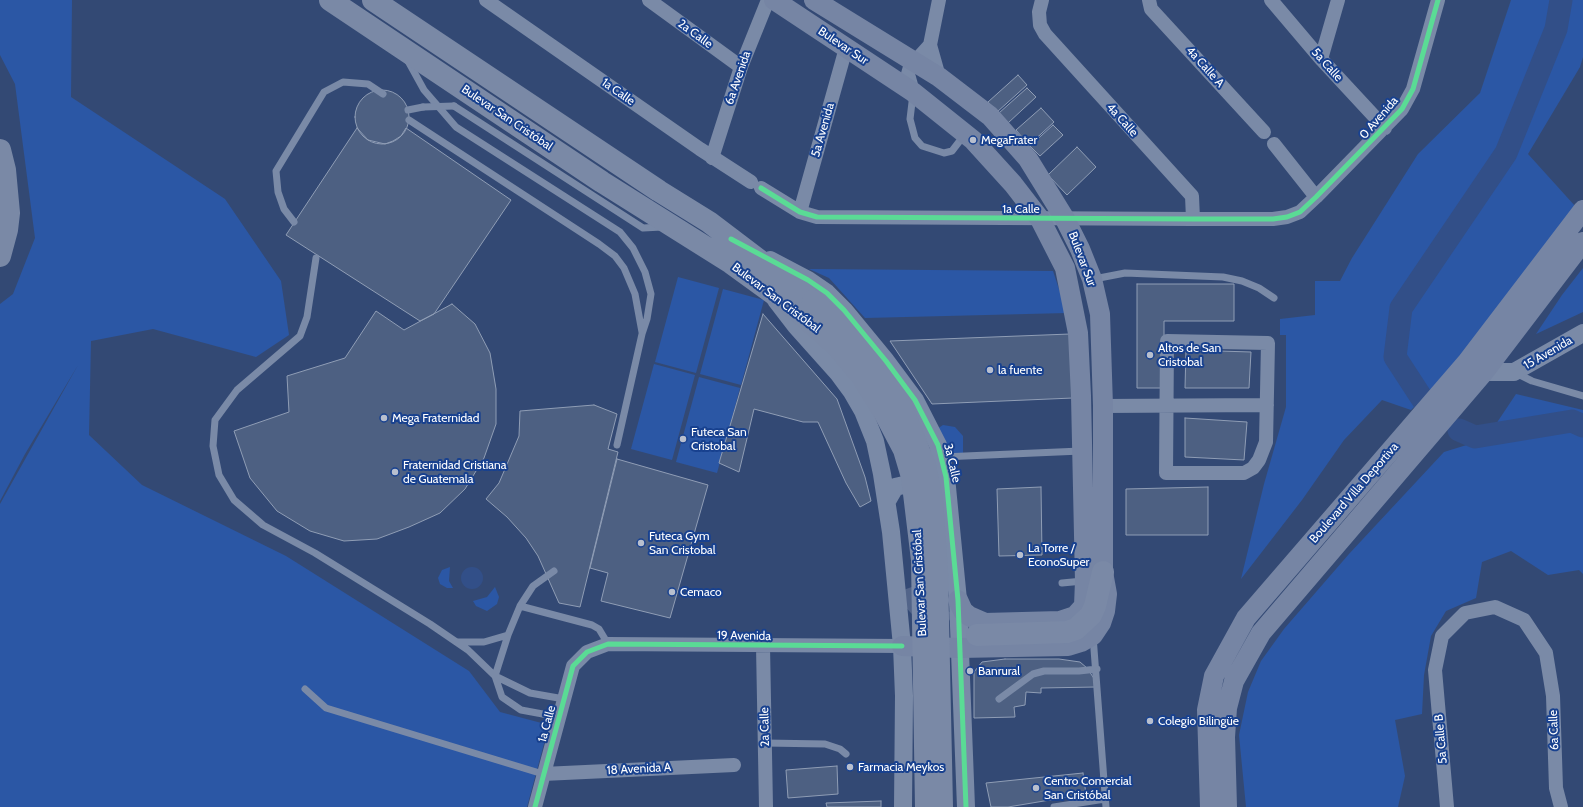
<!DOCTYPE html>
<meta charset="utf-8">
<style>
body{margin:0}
canvas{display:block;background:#334974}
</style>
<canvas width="1583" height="807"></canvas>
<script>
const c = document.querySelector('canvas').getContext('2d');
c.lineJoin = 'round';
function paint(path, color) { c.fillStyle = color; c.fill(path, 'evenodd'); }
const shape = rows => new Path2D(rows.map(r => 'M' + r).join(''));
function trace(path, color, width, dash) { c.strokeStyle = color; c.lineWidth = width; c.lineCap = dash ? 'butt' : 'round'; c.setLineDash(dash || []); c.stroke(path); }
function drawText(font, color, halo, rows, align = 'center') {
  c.font = font + ' Cabin,sans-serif'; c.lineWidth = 4; c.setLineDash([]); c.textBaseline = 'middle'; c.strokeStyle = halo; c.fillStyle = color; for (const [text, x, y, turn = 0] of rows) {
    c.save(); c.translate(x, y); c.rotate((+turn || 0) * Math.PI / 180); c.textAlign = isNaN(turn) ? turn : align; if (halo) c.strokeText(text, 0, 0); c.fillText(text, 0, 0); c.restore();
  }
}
paint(shape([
 [0,0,72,0,71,97,225,199,281,281,289,335,256,357,153,329,91,341,89,435,142,485,286,556,469,671,500,712,549,725,527,807,0,807,0,504,78,365,25,454,0,501,0,304,13,294,35,238,15,84,0,55],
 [1511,0,1583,0,1583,57,1580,67,1528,154,1575,206,1445,377,1411,410,1382,400,1344,440,1302,500,1241,579,1264,484,1286,407,1286,335,1280,335,1280,319,1315,315,1315,281,1340,281,1352,258,1418,154,1480,93],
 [1583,268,1583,312,1536,334,1562,295],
 [809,269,1053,271,1067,313,865,318,829,278],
 [678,277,719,288,696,373,655,362],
 [723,289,764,300,741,385,700,374],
 [654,364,695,375,672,460,631,449],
 [699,377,740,388,717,473,676,462],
 [1516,394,1583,410,1583,574,1579,570,1548,575,1511,551,1482,562,1476,598,1446,611,1431,636,1424,675,1422,714,1395,720,1405,776,1398,807,1246,807,1239,735,1248,692,1261,661,1284,629,1349,554,1444,452,1486,439],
 [943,425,955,427,963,436,963,455,945,455,937,429],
 [450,567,449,581,453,588,447,588,440,584,438,578,442,570],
 [495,587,499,597,497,604,487,611,476,606,473,601,487,597]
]), '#2b57a5');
paint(shape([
 '461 578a11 11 0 1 1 22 0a11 11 0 1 1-22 0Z'
]), '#324f88');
trace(shape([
 [1423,400,1395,357,1401,308,1506,153,1556,29,1561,0],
 [1459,430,1475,437,1572,421,1583,426]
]), '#324f88', 23);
const building = shape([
 [1018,75,1027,85,997,112,988,102,1018,75],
 [1027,88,1036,97,1008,123,999,113,1027,88],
 '355 117a27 27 0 1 1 54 0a27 27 0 1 1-54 0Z',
 [1041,108,1054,122,1029,145,1016,130,1041,108],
 [1053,125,1063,135,1040,156,1030,146,1053,125],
 [357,128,368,140,385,144,393,141,401,136,406,128,511,200,434,314,420,321,286,235,357,128],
 [1077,147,1096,167,1067,195,1048,175,1077,147],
 [1137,284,1234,284,1234,321,1164,321,1164,388,1137,388,1137,284],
 [452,304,475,324,490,353,496,389,496,424,484,458,465,489,440,513,409,527,377,539,344,541,310,531,277,511,250,478,234,431,289,412,287,376,345,358,376,311,404,330,452,304],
 [763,314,837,399,865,477,871,501,860,507,846,483,818,422,803,422,754,409,739,472,719,463,763,314],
 [1070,334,1073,398,932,404,890,341,1070,334],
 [1186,350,1251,352,1249,388,1185,388,1186,350],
 [594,405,617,414,608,449,618,452,580,607,559,603,538,556,526,538,507,517,486,499,499,483,519,436,520,411,594,405],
 [1185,418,1247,422,1244,460,1185,457,1185,418],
 [617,459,708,485,670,618,601,601,608,573,590,568,617,459],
 [1041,487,1042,555,999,556,997,489,1041,487],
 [1208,487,1208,535,1126,535,1126,489,1208,487],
 [1005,659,1059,659,1080,662,1087,668,1095,680,1096,687,1041,688,1041,693,1026,692,1025,705,1014,707,1015,717,974,718,974,672,982,662,1005,659],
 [837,766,838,794,788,798,786,770,837,766],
 [1083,773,1086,794,1008,807,991,807,986,783,1083,773],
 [881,801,881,807,827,807,826,803,881,801]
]);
paint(building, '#4d6082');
trace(building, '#8f9db5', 1);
trace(shape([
 [909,588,913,599,925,612,965,632,977,635]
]), '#526489', 22, [22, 11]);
trace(shape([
 [408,61,424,90,456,127,620,232,633,248,645,272,651,294,647,319,642,334,617,445],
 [913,94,910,119,915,138,922,146,944,153,952,151,965,134],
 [454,106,643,228,662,227],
 [408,110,423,107],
 [409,120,599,244,615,256,624,268,635,294,642,332],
 [294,222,284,209,278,192,276,171,324,92,343,82,368,84,383,94],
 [316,258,307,317,300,336,237,390,215,420,213,446,219,475,234,500,263,525,315,553,430,624,468,650,495,676,530,693,564,699],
 [1094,279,1125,273,1223,277,1242,281,1259,288,1274,298],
 [1516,373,1532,381,1583,396],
 [942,457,1081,451],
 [1062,583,1083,581],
 [520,606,592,625,599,629,608,644],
 [508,635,495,676,502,697,521,710,559,717],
 [1093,636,1106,807],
 [458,642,484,642,508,635,520,606,533,586,554,571],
 [305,689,326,708,543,774],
 [999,699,1033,674,1044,671,1079,671,1097,669],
 [765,743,825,744,840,749,846,754],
 [1054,807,1105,799]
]), '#7a8aa7', 7);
trace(shape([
 [486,0,700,149,751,182],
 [649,0,741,67],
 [939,0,930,45,939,77],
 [1042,0,1039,12,1040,25,1045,34,1192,196,1193,219],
 [1149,0,1151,9,1264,132],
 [1271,0,1321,59,1385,128],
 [1321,59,1338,0],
 [913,92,908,74,910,67,930,45],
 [1274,144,1316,197],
 [712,158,741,67,768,0],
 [761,188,800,212,817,217,1193,219,1273,219,1287,217,1300,212,1316,197,1402,109,1413,89,1438,0],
 [800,212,846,48],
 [1167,341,1268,343,1266,442,1259,460,1253,468,1244,473,1166,473,1167,341],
 [1103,406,1267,405],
 [763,646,766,807],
 [543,774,734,765],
 [535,807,573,666,587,652,608,644,902,646],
 [1447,807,1435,670,1442,636,1465,613,1495,607,1524,620,1546,653,1553,696,1556,788,1561,807]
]), '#7a8aa7', 14);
trace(shape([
 [770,260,808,280,827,293,844,310,886,361,915,400,938,445,946,477,958,600,966,807],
 [776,300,796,326,838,373,852,392,863,411,875,441,882,474,891,532,902,646,904,696,903,807],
 [1474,366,1484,372,1514,372,1583,333],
 [887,501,895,487,926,480]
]), '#7a8aa7', 18);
trace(shape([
 [774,0,913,92,973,140,1013,184,1040,219,1065,268,1078,333,1081,396,1085,581,1084,606,1075,616,1060,621,985,623,969,616,963,611,958,600],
 [814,0,939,77,990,116,1028,159,1065,219,1080,249,1092,279,1100,314,1103,406,1103,572,1107,594,1105,611,1101,623,1093,635,1081,642,1068,646,959,648,902,646],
 [1210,807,1207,710,1214,676,1246,618,1467,362,1583,210],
 [1227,807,1225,737,1227,708,1234,681,1261,633,1484,372,1583,242]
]), '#7685a4', 20);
trace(shape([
 [330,0,602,182,731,263,800,313],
 [373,0,659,191,709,222,813,301],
 [0,150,5,170,9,213,7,230,0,256],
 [977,635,1067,632,1076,629,1091,615,1095,606,1103,572]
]), '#7a89a6', 22);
trace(shape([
 [423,107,454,106]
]), '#7a8aa7', 7);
trace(shape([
 [813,301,850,336,875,366,900,403,925,466,932,500,937,572,942,807],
 [800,313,836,345,862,376,884,412,904,450,912,477,922,560,926,807]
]), '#7a89a6', 22);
trace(shape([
 [761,188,800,212,817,217,1193,219,1273,219,1287,217,1300,212,1316,197,1402,109,1413,89,1438,0],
 [731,239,808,280,827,293,844,310,886,361,915,400,938,445,946,477,958,600,966,807],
 [535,807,573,666,587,652,608,644,902,646]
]), '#5adb95', 5);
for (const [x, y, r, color] of [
 [973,140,4,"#b8bfce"],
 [1150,355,4,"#b8bfce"],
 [990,370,4,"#b8bfce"],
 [384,418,4,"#b8bfce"],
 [683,439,4,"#b8bfce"],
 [395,472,4,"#b8bfce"],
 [641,543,4,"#b8bfce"],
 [1020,555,4,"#b8bfce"],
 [672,592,4,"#b8bfce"],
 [970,671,4,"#b8bfce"],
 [1150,721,4,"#b8bfce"],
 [850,767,4,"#b8bfce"],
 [1036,788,4,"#b8bfce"]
]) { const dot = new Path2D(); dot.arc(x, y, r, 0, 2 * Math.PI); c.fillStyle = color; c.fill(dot); trace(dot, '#18418f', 1.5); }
drawText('12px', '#fff', '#18418f', [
 ["2a Calle",695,34,36],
 ["Bulevar Sur",843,46,34],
 ["5a Calle",1327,65,48],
 ["4a Calle A",1205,67,48],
 ["6a Avenida",738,78,-71],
 ["1a Calle",618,92,35],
 ["Bulevar San Cristóbal",507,118,34],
 ["0 Avenida",1379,118,-49],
 ["4a Calle",1122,120,48],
 ["5a Avenida",823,130,-74],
 ["1a Calle",1021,209],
 ["Bulevar Sur",1082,259,69],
 ["Bulevar San Cristóbal",776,298,37],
 ["15 Avenida",1548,353,-30],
 ["3a Calle",952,463,77],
 ["Boulevard Villa Deportiva",1354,493,-49],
 ["Bulevar San Cristóbal",920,583,-93],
 ["19 Avenida",744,636,1],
 ["1a Calle",547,724,-75],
 ["2a Calle",765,727,-91],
 ["6a Calle",1554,730,-92],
 ["5a Calle B",1441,739,-95],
 ["18 Avenida A",639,769,-3]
]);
drawText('12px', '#fff', '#18418f', [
 ["MegaFrater",981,140],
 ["Altos de San",1158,348],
 ["Cristobal",1158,362],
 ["la fuente",998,370],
 ["Mega Fraternidad",392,418],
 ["Futeca San",691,432],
 ["Cristobal",691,446],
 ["Fraternidad Cristiana",403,465],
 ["de Guatemala",403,479],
 ["Futeca Gym",649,536],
 ["San Cristobal",649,550],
 ["La Torre /",1028,548],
 ["EconoSuper",1028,562],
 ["Cemaco",680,592],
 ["Banrural",978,671],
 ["Colegio Bilingüe",1158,721],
 ["Farmacia Meykos",858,767],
 ["Centro Comercial",1044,781],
 ["San Cristóbal",1044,795]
], 'left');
</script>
